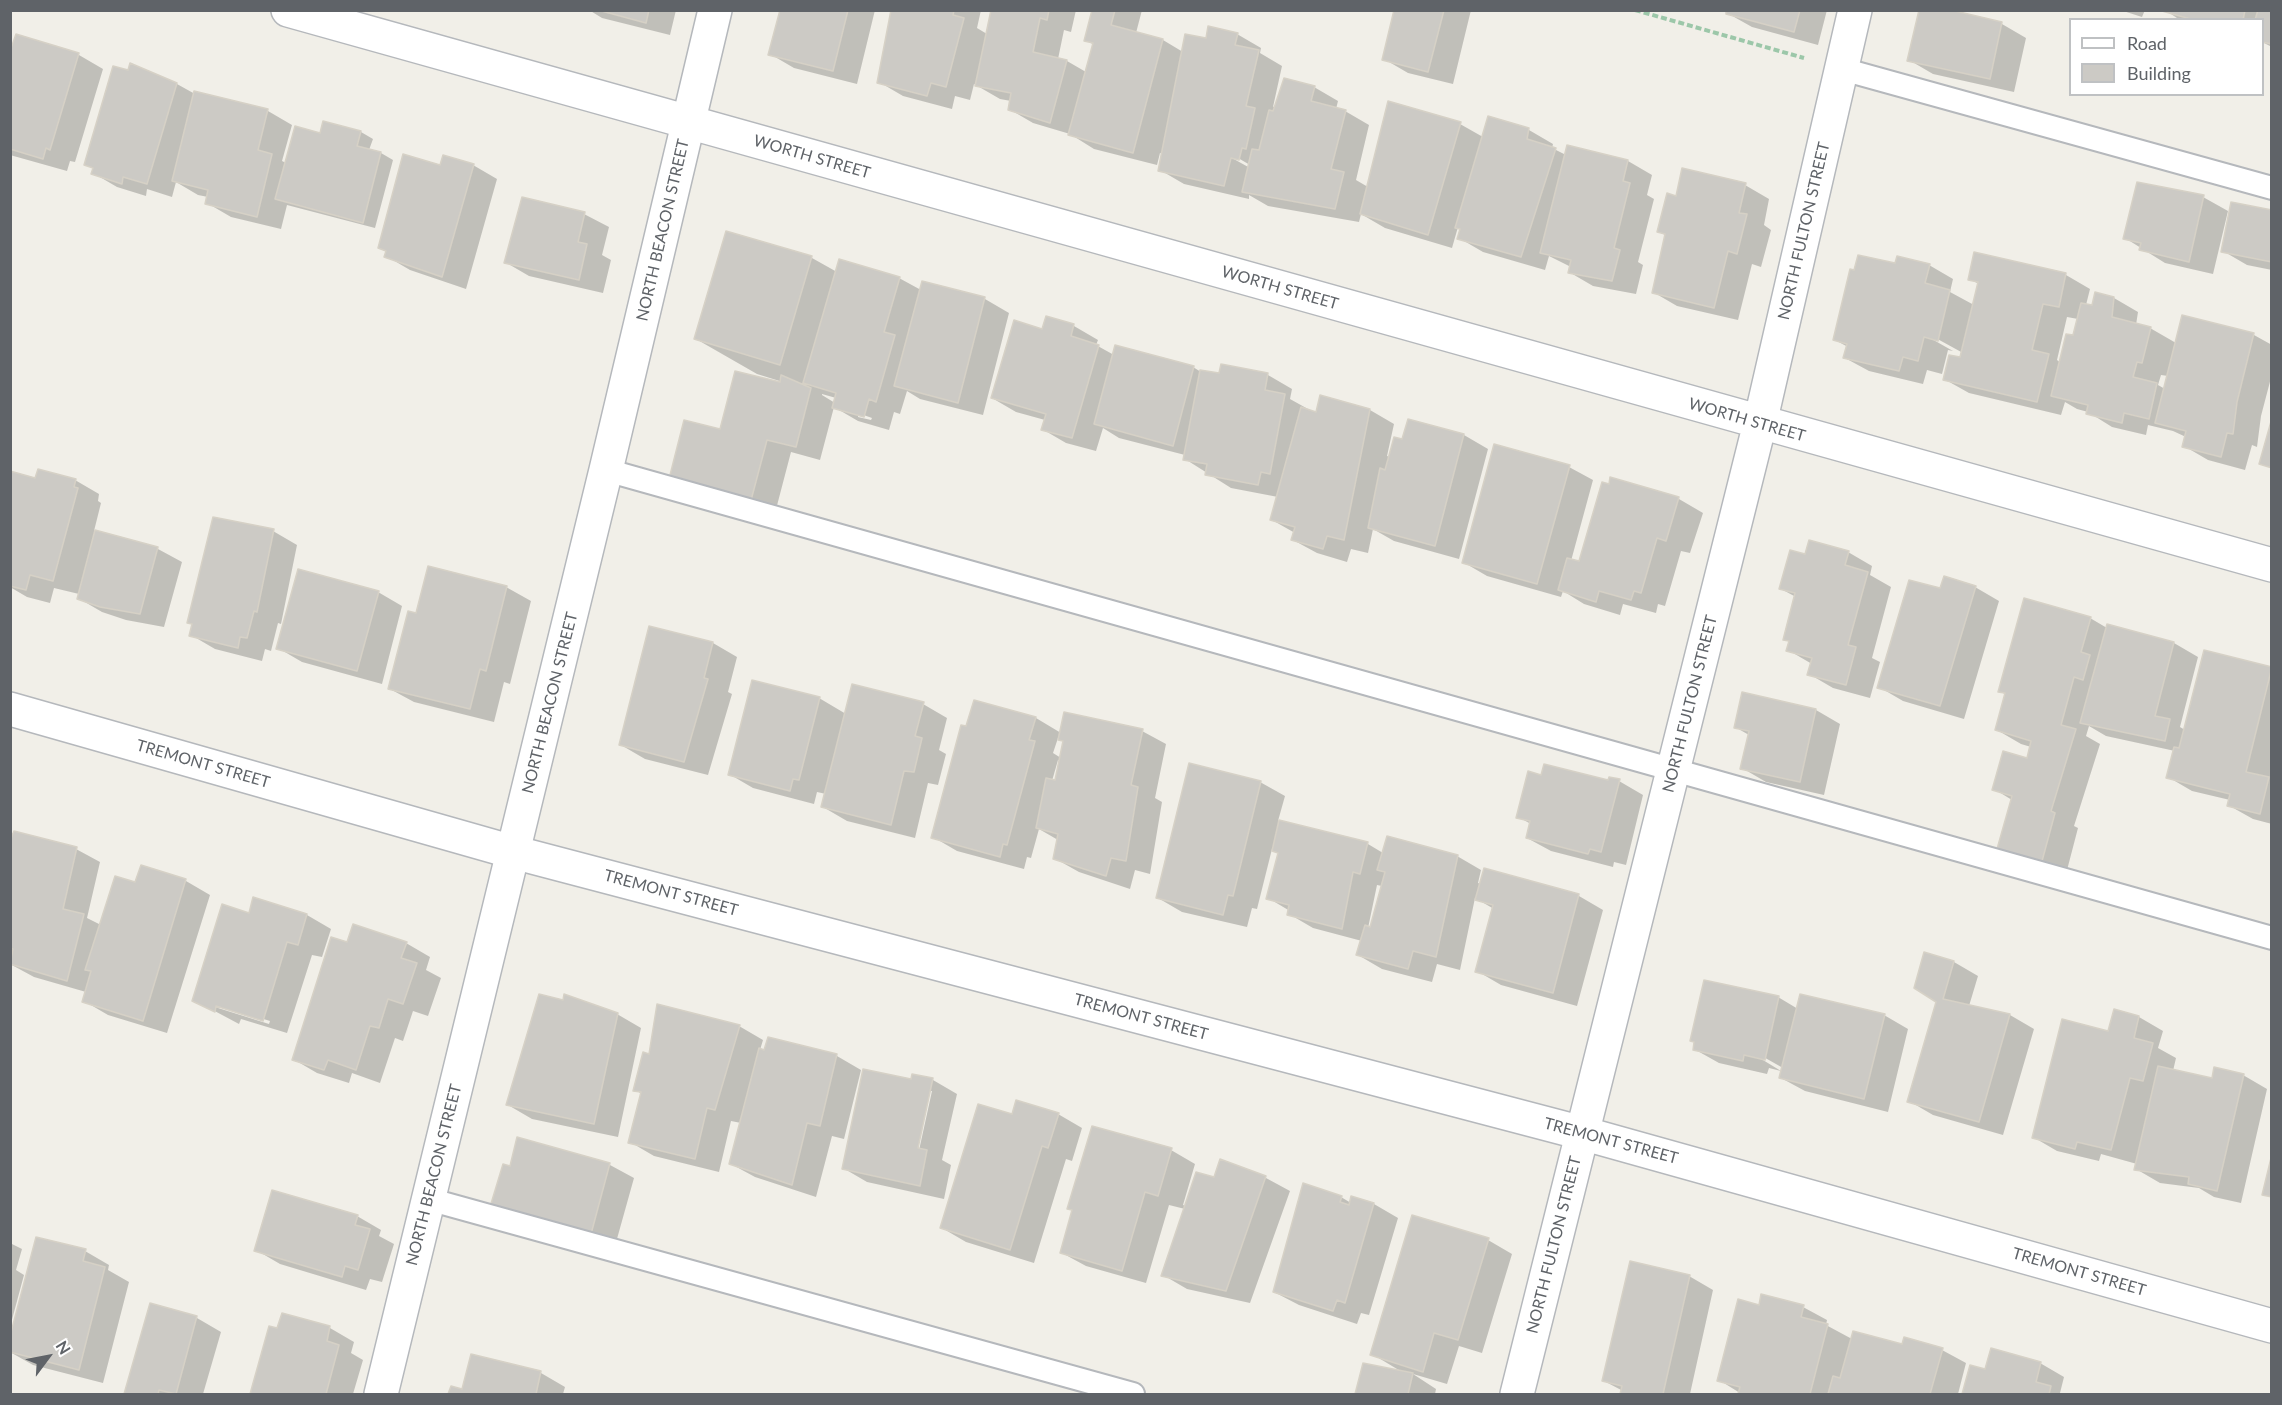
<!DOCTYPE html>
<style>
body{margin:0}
#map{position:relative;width:2282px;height:1405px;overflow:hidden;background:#f1efe8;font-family:Lato,sans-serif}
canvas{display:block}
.frame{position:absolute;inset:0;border:12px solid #5f6368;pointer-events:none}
.legend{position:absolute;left:2069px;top:18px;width:195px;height:78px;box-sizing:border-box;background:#fff;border:2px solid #bfc1c3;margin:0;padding:8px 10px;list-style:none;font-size:18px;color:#5f6368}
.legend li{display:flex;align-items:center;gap:12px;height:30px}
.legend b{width:30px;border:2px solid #bfc1c3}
.north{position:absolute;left:18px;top:1327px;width:60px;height:60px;-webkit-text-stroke:4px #fff;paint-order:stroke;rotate:58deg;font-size:16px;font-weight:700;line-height:24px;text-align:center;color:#5f6368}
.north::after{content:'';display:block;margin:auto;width:21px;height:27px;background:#5f6368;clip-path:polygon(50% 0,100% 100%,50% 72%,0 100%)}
</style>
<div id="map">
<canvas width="2282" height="1405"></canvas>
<div class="frame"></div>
<ul class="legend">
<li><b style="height:8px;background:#fff"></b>Road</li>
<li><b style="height:16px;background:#cccac5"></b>Building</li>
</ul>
<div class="north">N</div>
</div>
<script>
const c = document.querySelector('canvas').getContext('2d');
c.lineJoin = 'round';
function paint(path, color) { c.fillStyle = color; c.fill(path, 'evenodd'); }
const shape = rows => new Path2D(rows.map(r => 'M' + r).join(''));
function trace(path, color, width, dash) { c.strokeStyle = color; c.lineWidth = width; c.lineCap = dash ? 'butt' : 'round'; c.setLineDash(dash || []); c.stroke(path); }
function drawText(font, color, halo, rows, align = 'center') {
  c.font = font + ' Lato,sans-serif'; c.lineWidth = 4.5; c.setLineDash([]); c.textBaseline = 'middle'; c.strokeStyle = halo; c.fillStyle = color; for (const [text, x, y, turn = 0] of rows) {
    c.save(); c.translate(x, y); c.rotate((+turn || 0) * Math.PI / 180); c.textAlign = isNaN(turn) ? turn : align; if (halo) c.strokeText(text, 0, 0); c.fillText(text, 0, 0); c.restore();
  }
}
paint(shape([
 [589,10,676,10,670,35,602,18],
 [782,10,875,10,857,84,794,68,770,54],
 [892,10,981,10,977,28,987,34,992,10,1076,10,1071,32,1064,30,1058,59,1067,61,1086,72,1094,45,1086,40,1094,10,1142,10,1136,33,1163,40,1183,52,1207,40,1237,34,1261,48,1260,53,1282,66,1273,107,1314,87,1338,101,1336,109,1345,111,1369,125,1356,180,1368,187,1460,124,1483,137,1489,118,1529,130,1553,144,1552,148,1566,155,1568,146,1628,161,1652,175,1647,195,1654,199,1638,262,1643,265,1636,294,1593,286,1569,272,1571,267,1549,256,1545,270,1483,252,1459,238,1462,230,1458,227,1452,248,1385,228,1361,214,1359,222,1268,206,1249,195,1249,199,1184,184,1160,170,1163,154,1160,153,1157,165,1094,149,1070,134,1033,123,1009,109,1011,101,1000,99,974,84,970,100,955,96,952,109,903,96,879,82],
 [1233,155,1250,165,1250,168,1232,158],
 [1396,10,1471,10,1453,84,1408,73,1384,59],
 [1728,10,1827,10,1818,45,1752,27,1727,13],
 [1944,10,2002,24,2026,38,2014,92,1933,74,1909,60],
 [2120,10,2145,10,2142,17],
 [2165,10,2272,10,2272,47,2262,42,2262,20,2180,20],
 [17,36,79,55,103,69,75,162,70,161,67,171,10,155,10,56],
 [131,65,177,84,195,94,268,111,292,125,282,161,286,163,321,135,324,123,361,132,373,139,369,150,381,153,393,160,375,228,287,205,281,229,231,217,207,203,208,197,198,195,176,182,172,197,147,189,146,196,117,187,93,173],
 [473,165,497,179,466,289,410,270,386,256,388,252,380,247,441,167],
 [1745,185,1769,199,1764,225,1771,230,1761,267,1752,264,1738,320,1677,306,1653,292,1667,236,1659,232,1677,197],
 [2203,197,2228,211,2213,274,2165,263,2125,238],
 [2272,212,2272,270,2247,265,2223,251],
 [584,214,609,227,602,255,611,260,603,293,529,276,505,262],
 [727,233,812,258,837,272,899,278,921,290,923,283,985,299,1009,313,983,415,920,399,907,391,900,414,894,412,889,430,858,421,834,407,820,460,791,452,774,517,694,496,721,431,785,385,786,383,757,374,696,339],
 [822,394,836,398,835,403,822,395],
 [858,413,872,418,871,420,858,417],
 [1975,254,2066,275,2090,289,2086,305,2094,307,2114,298,2138,312,2136,325,2150,328,2176,343,2183,317,2254,335,2272,345,2272,374,2261,416,2257,447,2252,445,2245,470,2208,460,2184,446,2186,437,2173,431,2148,425,2146,435,2112,427,2088,412,2077,409,2065,402,2061,415,1969,393,1944,379,1962,359,1963,353,1932,336,1930,338,1953,351,1948,350,1942,374,1927,370,1923,384,1869,371,1845,358,1848,347,1835,340,1896,265,1929,265,1953,279,1950,292,1974,305,1979,284,1969,279],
 [2067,317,2078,319,2074,337,2061,363,2057,360],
 [2161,375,2168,376,2165,389,2158,385],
 [1047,317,1074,326,1098,340,1096,345,1114,355,1193,367,1201,372,1220,375,1222,366,1268,375,1292,389,1290,399,1317,414,1321,397,1370,410,1394,424,1387,456,1390,457,1403,441,1464,435,1488,449,1459,559,1394,541,1373,529,1368,553,1351,549,1347,562,1317,553,1293,540,1295,533,1272,520,1278,497,1231,488,1185,459,1185,455,1119,438,1103,428,1096,451,1066,443,1042,429,1045,420,1016,412,992,398,1043,331],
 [1569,467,1593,480,1571,561,1580,563,1612,479,1679,499,1703,513,1690,553,1681,551,1665,606,1658,604,1656,613,1623,604,1620,615,1584,604,1563,591,1561,597,1487,576,1463,562],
 [10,473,36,480,75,480,99,494,98,501,101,503,94,531,158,549,182,562,164,627,126,620,102,612,78,598,79,594,54,588,50,603,27,597,10,587],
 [273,531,297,545,281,624,278,623,271,651,265,649,262,661,215,649,191,635,193,625,188,622],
 [1848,552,1872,566,1870,575,1891,587,1872,658,1880,662,1870,698,1833,688,1809,674,1812,664,1788,650,1790,642,1784,639,1796,597,1781,589,1806,556],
 [506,587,531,601,510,684,504,682,494,722,414,702,390,689,417,615],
 [1975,587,1999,601,1964,719,1903,701,1879,687,1941,590],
 [378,592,402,606,382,684,302,662,278,648],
 [2090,618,2107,628,2108,626,2174,643,2198,657,2180,727,2185,730,2272,668,2272,824,2253,819,2228,805,2230,800,2192,791,2168,777,2175,751,2106,736,2089,726,2086,736,2100,744,2074,826,2078,828,2066,874,2023,862,1999,848,2012,800,1994,789,2028,760,2031,747,2021,744,1997,730,2006,695,2000,691],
 [650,628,713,643,737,657,728,692,732,694,708,775,645,759,621,745],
 [1743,694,1816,710,1840,724,1824,795,1766,782,1742,768,1749,735,1735,727],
 [819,698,846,714,923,704,947,718,939,750,946,754,938,785,928,783,915,838,847,821,823,807,826,794,817,792,814,804,753,788,729,774],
 [975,701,1036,718,1061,733,1142,731,1166,744,1155,798,1162,802,1150,874,1135,870,1130,889,1079,872,1054,858,1058,840,1039,829,1031,858,1027,857,1024,869,957,851,933,837],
 [1058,738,1064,742,1061,758,1053,753],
 [1058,760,1060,761,1056,782,1052,781],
 [1542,776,1609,782,1619,781,1643,795,1626,865,1614,862,1613,867,1551,851,1527,838,1531,824,1518,817],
 [1260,782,1285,796,1278,821,1368,844,1383,853,1457,856,1481,870,1478,883,1481,884,1485,870,1579,896,1603,910,1577,1006,1501,985,1477,971,1494,909,1475,898,1460,970,1437,964,1432,982,1382,969,1358,955,1362,941,1313,928,1289,914,1290,911,1268,898,1279,854,1272,849,1257,909,1252,908,1247,927,1182,912,1158,898],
 [1377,885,1382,886,1370,933,1367,933],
 [10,833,76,849,100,862,87,918,101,925,136,884,142,867,186,881,210,895,167,1033,108,1015,84,1001,86,992,34,977,10,964,13,953,10,952],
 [250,915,307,915,331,929,322,957,312,955,287,1033,241,1019,239,1024,194,1000],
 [218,1005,270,1021,269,1024,218,1008],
 [406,943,430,957,426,970,441,978,428,1016,413,1011,403,1041,395,1038,380,1083,352,1073,349,1083,317,1073,293,1059,348,944],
 [1925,954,1954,962,1978,976,1969,1006,2010,1015,2034,1029,2003,1135,1933,1115,1909,1101,1938,1001],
 [1778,997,1798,1009,1884,1015,1908,1029,1888,1112,1805,1091,1781,1078,1783,1068,1760,1055,1758,1057,1781,1071,1769,1068,1767,1074,1719,1063,1694,1049],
 [617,1014,641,1028,618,1137,532,1119,508,1105],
 [2139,1017,2163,1031,2158,1048,2176,1058,2173,1071,2213,1080,2243,1075,2267,1089,2241,1203,2214,1197,2199,1188,2160,1183,2136,1169,2137,1164,2101,1154,2099,1161,2057,1151,2033,1137,2109,1033],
 [739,1026,763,1040,760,1050,765,1052,769,1039,837,1056,861,1070,844,1139,832,1136,816,1197,755,1177,731,1164,741,1123,731,1121,719,1172,654,1156,630,1142,642,1094,635,1090,650,1055],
 [913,1076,933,1080,957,1094,942,1160,951,1165,944,1199,867,1182,843,1168,912,1081],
 [929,1091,932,1091,918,1155,915,1155],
 [1058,1114,1082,1128,1072,1161,1066,1159,1034,1263,966,1242,942,1228,1013,1116],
 [519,1139,610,1165,634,1178,615,1246,492,1206,511,1167],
 [1171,1150,1195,1164,1183,1205,1186,1206,1215,1179,1221,1161,1266,1178,1290,1191,1250,1303,1187,1289,1163,1275,1185,1209,1169,1205,1146,1283,1086,1266,1062,1253],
 [1341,1197,1351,1203,1374,1204,1398,1218,1369,1315,1361,1313,1357,1324,1299,1305,1274,1292],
 [357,1216,381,1230,379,1236,394,1244,382,1282,370,1279,366,1290,280,1264,256,1250],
 [1488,1240,1512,1254,1482,1353,1459,1346,1447,1384,1413,1374,1436,1389,1435,1394,1357,1394,1364,1364,1402,1372,1372,1354],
 [10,1243,22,1249,16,1270,24,1275,10,1327],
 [85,1251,109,1265,108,1270,129,1282,103,1383,33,1365,10,1352],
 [1689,1276,1713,1290,1690,1394,1622,1394,1623,1391,1604,1381],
 [151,1305,197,1318,221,1332,203,1394,126,1394],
 [1760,1307,1803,1307,1827,1320,1826,1325,1852,1339,1942,1350,1966,1363,1958,1394,1739,1394,1740,1393,1719,1380],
 [283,1315,330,1328,354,1342,351,1353,363,1360,353,1394,251,1394,270,1327,278,1330],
 [472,1356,541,1373,565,1387,563,1394,450,1394,452,1388,463,1391],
 [2040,1363,2064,1377,2060,1393,2062,1394,1964,1394,1971,1367,1986,1371]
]), '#0003');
const building = shape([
 [598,10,649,10,646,23,598,10],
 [780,10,848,10,833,71,768,55,780,10],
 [891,10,954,10,953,15,964,18,946,87,931,83,927,96,877,83,891,10],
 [991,10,1049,10,1047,20,1040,18,1033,52,1067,60,1050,123,1008,110,1011,93,975,86,991,10],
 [1092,10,1115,10,1111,25,1163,39,1133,153,1068,135,1093,43,1084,41,1092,10],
 [1394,10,1444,10,1428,72,1382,60,1394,10],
 [1726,10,1800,10,1794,32,1726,14,1726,10],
 [1919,10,1951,10,2002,22,1990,79,1907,61,1919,10],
 [2245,10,2243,20,2194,20,2162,11,2245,10],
 [2258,10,2272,10,2272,44,2262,42,2262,20,2255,20,2258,10],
 [1208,26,1238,33,1235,45,1259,50,1246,106,1255,108,1246,149,1242,148,1239,160,1231,158,1224,186,1158,171,1185,34,1206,38,1208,26],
 [16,34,79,53,50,150,46,148,43,159,10,149,10,51,16,34],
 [130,63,177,83,147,184,123,177,122,184,91,174,93,168,84,165,113,66,128,70,130,63],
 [1284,78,1315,86,1311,101,1346,110,1331,169,1344,172,1335,209,1242,192,1252,149,1259,150,1269,110,1273,111,1284,78],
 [194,91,268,109,258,150,272,154,257,217,205,204,208,190,172,181,194,91],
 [1388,101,1461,122,1428,235,1360,214,1388,101],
 [1488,116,1529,128,1527,139,1556,148,1521,257,1457,239,1460,229,1455,228,1488,116],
 [323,121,361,131,357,146,381,152,363,223,275,199,295,126,320,133,323,121],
 [1567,145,1628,160,1623,181,1630,183,1614,248,1620,250,1612,281,1568,273,1571,260,1540,253,1567,145],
 [403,154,440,165,443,155,474,164,442,277,384,257,386,251,378,248,403,154],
 [1682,168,1746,183,1739,213,1747,214,1737,254,1728,251,1714,308,1652,293,1665,234,1657,232,1667,193,1676,196,1682,168],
 [2137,182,2204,195,2189,262,2139,250,2141,243,2123,239,2137,182],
 [522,197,585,212,578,242,587,244,579,280,504,263,522,197],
 [2231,202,2272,210,2272,262,2221,252,2231,202],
 [726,231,812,256,780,365,694,339,726,231],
 [1974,252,2066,273,2059,307,2043,304,2032,350,2049,354,2037,402,1943,380,1949,355,1960,357,1978,282,1968,280,1974,252],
 [1858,255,1895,263,1897,256,1930,264,1925,283,1950,290,1938,341,1924,337,1918,361,1903,357,1899,371,1843,358,1847,344,1833,340,1850,269,1854,270,1858,255],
 [839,259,900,277,884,332,895,335,876,402,869,399,864,417,832,408,836,393,803,383,839,259],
 [922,281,985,297,958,403,894,386,922,281],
 [2095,292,2114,297,2112,317,2151,327,2142,363,2137,362,2133,377,2157,383,2149,419,2124,413,2122,423,2086,414,2088,405,2051,396,2066,334,2073,335,2081,303,2092,305,2095,292],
 [2182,315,2254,333,2237,402,2233,434,2227,433,2221,457,2182,447,2186,431,2155,423,2182,315],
 [1046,316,1074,324,1071,336,1099,345,1072,438,1041,430,1046,414,991,398,1014,320,1042,329,1046,316],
 [1115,345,1194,366,1173,446,1094,424,1115,345],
 [1221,364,1268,373,1265,390,1285,394,1270,474,1261,472,1258,485,1205,475,1207,464,1183,460,1200,370,1219,373,1221,364],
 [735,371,780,382,781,375,811,388,796,447,767,440,750,504,668,483,684,420,720,429,735,371],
 [1320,395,1370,409,1344,540,1327,536,1323,549,1291,540,1295,527,1270,520,1301,407,1316,412,1320,395],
 [2272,418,2272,468,2259,464,2272,418],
 [1408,419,1464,434,1435,546,1368,528,1380,468,1385,470,1394,437,1402,439,1408,419],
 [1494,444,1570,465,1537,584,1462,563,1494,444],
 [38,469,76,479,74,487,78,488,53,581,30,575,26,590,10,586,10,471,35,478,38,469],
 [1610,477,1679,497,1666,541,1657,538,1641,593,1634,591,1631,600,1599,591,1596,602,1558,590,1567,558,1579,561,1602,482,1609,484,1610,477],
 [213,517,274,529,257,612,254,611,247,638,240,637,238,648,189,636,192,624,187,623,213,517],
 [95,530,158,547,140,614,100,607,77,599,95,530],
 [1809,540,1849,551,1845,565,1868,572,1848,645,1856,647,1846,685,1807,675,1812,658,1786,651,1789,641,1783,640,1795,593,1779,589,1790,550,1805,554,1809,540],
 [428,566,507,586,486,671,480,669,470,709,388,689,408,611,416,613,428,566],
 [298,569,379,591,357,671,276,649,298,569],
 [1944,576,1976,586,1940,706,1877,688,1909,580,1940,588,1944,576],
 [2024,598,2091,617,2081,652,2090,655,2083,680,2074,677,2061,725,2076,729,2051,811,2055,813,2042,861,1997,849,2012,796,1992,790,2003,751,2027,758,2031,741,1995,730,2005,693,1998,692,2024,598],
 [2107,624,2174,642,2155,716,2170,719,2165,741,2080,723,2107,624],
 [649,626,713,642,704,678,708,679,684,762,619,745,649,626],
 [2204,650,2272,667,2246,772,2269,777,2260,814,2227,806,2230,794,2166,778,2174,747,2179,748,2204,650],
 [752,680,820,697,799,780,793,779,790,791,728,775,752,680],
 [852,684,924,702,915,736,922,738,914,772,904,771,891,825,821,807,852,684],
 [1742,692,1816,709,1800,782,1740,769,1749,731,1734,728,1742,692],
 [974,700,1036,717,1029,740,1035,741,1007,845,1003,844,1000,857,931,838,961,725,966,726,974,700],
 [1064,712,1143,729,1131,785,1138,787,1126,861,1111,858,1106,876,1053,859,1058,834,1036,828,1046,778,1055,780,1063,741,1058,740,1064,712],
 [1189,763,1261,781,1233,896,1228,895,1223,915,1156,898,1189,763],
 [1544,764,1608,780,1609,777,1620,779,1601,852,1590,849,1588,854,1526,838,1530,821,1516,818,1528,771,1541,775,1544,764],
 [1279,820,1368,842,1360,874,1353,872,1342,929,1287,915,1289,905,1266,899,1278,853,1272,851,1279,820],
 [14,831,77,847,63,909,84,914,67,981,10,964,13,949,10,948,10,841,14,831],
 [1387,836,1458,855,1436,957,1413,951,1408,969,1356,955,1365,925,1370,927,1385,872,1377,870,1387,836],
 [141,865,186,879,143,1021,82,1002,91,971,85,970,115,876,135,882,141,865],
 [1484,868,1579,894,1553,993,1475,972,1493,905,1475,900,1484,868],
 [253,897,307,914,298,945,287,942,263,1021,216,1006,215,1012,192,1001,222,904,249,913,253,897],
 [353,924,407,942,401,958,417,963,403,1004,388,999,379,1028,370,1026,356,1070,328,1060,324,1070,292,1060,331,937,347,942,353,924],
 [1924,952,1954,961,1943,999,2010,1014,1979,1122,1907,1102,1936,1002,1914,988,1924,952],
 [1704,980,1779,996,1765,1060,1744,1055,1743,1061,1693,1050,1694,1042,1690,1041,1704,980],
 [539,994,563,1000,564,994,618,1013,594,1124,506,1105,539,994],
 [1800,994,1885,1014,1864,1099,1779,1078,1800,994],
 [657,1004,740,1025,715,1110,707,1108,695,1159,628,1143,641,1092,633,1091,643,1052,649,1054,657,1004],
 [2114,1009,2139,1016,2134,1038,2153,1043,2143,1081,2130,1078,2111,1150,2077,1142,2075,1149,2032,1138,2062,1019,2108,1031,2114,1009],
 [768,1037,837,1054,820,1126,807,1123,792,1185,729,1164,759,1048,764,1050,768,1037],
 [2158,1066,2212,1078,2214,1067,2244,1074,2217,1191,2188,1184,2189,1177,2134,1170,2158,1066],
 [863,1069,911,1079,912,1074,933,1078,918,1148,927,1150,920,1186,842,1169,863,1069],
 [1016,1100,1059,1113,1048,1148,1042,1146,1010,1250,940,1228,978,1104,1012,1114,1016,1100],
 [1092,1126,1172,1148,1158,1196,1145,1192,1122,1271,1060,1253,1072,1210,1067,1209,1092,1126],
 [517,1137,610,1163,591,1234,490,1207,503,1164,510,1166,517,1137],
 [2272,1154,2272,1197,2262,1195,2272,1154],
 [1220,1159,1266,1176,1226,1291,1161,1276,1196,1172,1214,1177,1220,1159],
 [1303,1183,1342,1196,1340,1202,1349,1205,1351,1196,1374,1203,1345,1303,1337,1300,1333,1311,1273,1292,1303,1183],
 [272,1190,358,1215,355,1225,370,1229,358,1270,345,1266,342,1277,254,1251,272,1190],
 [1412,1215,1489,1238,1458,1340,1434,1333,1423,1372,1370,1355,1412,1215],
 [36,1237,86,1249,83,1261,105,1267,79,1370,10,1352,10,1336,36,1237],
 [1630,1261,1690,1275,1663,1394,1620,1394,1622,1386,1602,1381,1630,1261],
 [1761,1294,1804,1305,1801,1317,1828,1324,1810,1394,1738,1394,1740,1387,1717,1381,1738,1299,1759,1305,1761,1294],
 [150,1303,197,1316,176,1394,159,1390,158,1394,124,1394,150,1303],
 [282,1313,330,1326,327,1341,339,1345,326,1394,250,1394,269,1326,277,1328,282,1313],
 [1853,1331,1902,1344,1904,1337,1943,1348,1930,1394,1828,1394,1833,1376,1840,1378,1853,1331],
 [1991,1348,2041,1362,2036,1382,2051,1386,2049,1394,1962,1394,1970,1365,1985,1369,1991,1348],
 [471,1354,541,1371,536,1394,448,1394,451,1386,462,1389,471,1354],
 [1363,1363,1413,1373,1408,1394,1355,1394,1363,1363]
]);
paint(building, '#cccac5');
trace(building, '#d6d1c6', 1.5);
const service = shape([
 [1842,69,2272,188],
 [606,470,2272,938],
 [428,1199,1133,1394]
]);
const minor = shape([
 [288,10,2272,565],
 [10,709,513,852,1582,1133,2272,1326],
 [1517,1394,1760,423,1855,10]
]);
const tertiary = shape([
 [381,1394,606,470,715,10]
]);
trace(service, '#b5b8bc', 26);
trace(minor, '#b5b8bc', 36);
trace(tertiary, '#b5b8bc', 36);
trace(shape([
 [1635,10,1804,58]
]), '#9cc7a9', 4, [6, 3]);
trace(service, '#fff', 22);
trace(minor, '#fff', 33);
trace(tertiary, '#fff', 33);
drawText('16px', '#5f6368', '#fff', [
 ["WORTH STREET",812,157,16],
 ["NORTH BEACON STREET",663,230,-77],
 ["NORTH FULTON STREET",1804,231,-77],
 ["WORTH STREET",1280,288,16],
 ["WORTH STREET",1747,420,16],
 ["NORTH BEACON STREET",550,703,-76],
 ["NORTH FULTON STREET",1690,704,-76],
 ["TREMONT STREET",203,764,16],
 ["TREMONT STREET",671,893,15],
 ["TREMONT STREET",1141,1017,15],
 ["TREMONT STREET",1611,1141,15],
 ["NORTH BEACON STREET",434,1175,-76],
 ["NORTH FULTON STREET",1554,1245,-76],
 ["TREMONT STREET",2079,1272,16]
]);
</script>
